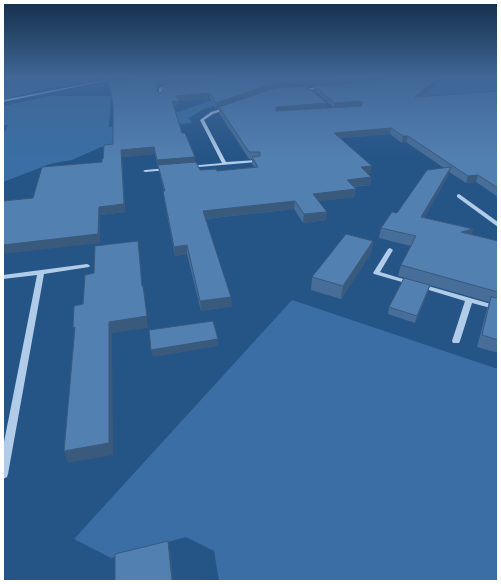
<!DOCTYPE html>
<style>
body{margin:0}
#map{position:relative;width:501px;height:584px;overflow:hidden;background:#255487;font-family:"DM Sans",sans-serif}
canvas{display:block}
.frame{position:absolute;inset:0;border:4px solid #fff;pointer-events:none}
</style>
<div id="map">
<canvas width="501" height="584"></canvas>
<div class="frame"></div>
</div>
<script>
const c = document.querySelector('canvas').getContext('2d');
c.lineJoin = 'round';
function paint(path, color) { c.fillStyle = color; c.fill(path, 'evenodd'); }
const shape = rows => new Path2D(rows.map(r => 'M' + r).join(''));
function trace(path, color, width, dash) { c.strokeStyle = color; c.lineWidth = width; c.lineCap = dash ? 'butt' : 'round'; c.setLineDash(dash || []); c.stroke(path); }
paint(shape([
 [3,77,113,77,47,89,3,99],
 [402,77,489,77,498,80,498,96,427,101,388,84],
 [256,92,202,110,189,118,192,123,148,127,123,148,101,147,72,160,50,164,3,182,3,135,8,125,3,125,3,106,50,96,111,96,109,127,141,123,170,110,178,112,215,99],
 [292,300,498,369,498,581,219,581,214,551,186,537,111,558,74,539]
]), '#3a6ea4');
paint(shape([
 [121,77,124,77,3,102,3,100,121,77],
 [494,77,498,77,498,79,494,78,494,77],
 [170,84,173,85,162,89,162,96,159,97,159,88,170,84],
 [323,87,324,89,299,90,297,89,323,87],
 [227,107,230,108,213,114,204,120,226,162,257,160,259,161,257,162,187,168,187,167,189,166,222,163,200,120,211,112,227,107],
 [167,168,169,169,169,170,145,172,143,171,145,170,167,168],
 [459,194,498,222,498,227,457,197,457,195,459,194],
 [390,248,393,250,380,272,413,282,414,283,413,284,409,284,374,274,373,273,388,249,390,248],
 [87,264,89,265,90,266,89,267,44,274,8,474,7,477,3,479,3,447,37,275,3,279,3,275,87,264],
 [421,284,498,306,498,310,472,303,460,341,459,343,453,343,452,341,465,301,419,287,418,286,419,285,421,284]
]), '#b1cce9');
paint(shape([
 [246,76,200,80,367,82,406,76,444,76,443,79,422,96,498,91,498,197,476,182,466,183,449,172,448,176,424,218,473,229,471,234,498,241,498,353,477,347,487,309,489,302,398,276,401,265,411,246,379,238,381,228,397,213,444,168,406,142,402,143,390,134,340,138,370,174,368,174,371,177,370,185,354,187,355,197,319,201,326,220,303,223,294,209,206,219,232,306,201,311,187,254,175,256,164,199,163,191,164,191,158,167,155,154,122,157,125,212,100,215,100,243,33,198,102,162,113,144,113,106,109,81],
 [163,86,163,91,159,93,157,91,158,88],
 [306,86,314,86,314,91,333,107,326,108,327,103],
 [210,99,216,109,219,108,219,113,249,159,252,159,252,164,254,167,217,171,200,170,195,162,195,157,182,133,174,107,179,106,179,101],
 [373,241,371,253,341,299,311,290,312,277],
 [430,285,428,292,415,323,388,314,389,307]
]), '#476e98');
paint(shape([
 [184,76,246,76,172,83,158,88,157,96,156,90,157,83,171,78],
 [370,76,384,76,367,83,275,88,216,109,216,103,275,83],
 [441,76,444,76,443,79,414,102,415,97],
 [210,93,210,99,179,101,179,106,173,107,172,101,176,96],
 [362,101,361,106,334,108,335,103],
 [327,103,326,109,276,112,276,107],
 [391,128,390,134,333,139,334,133],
 [403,136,408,136,406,142,402,143],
 [154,147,155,154,122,157,125,212,100,215,100,243,3,254,3,245,99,207,121,150],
 [195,157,195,164,158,167,157,160],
 [372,166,370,174,360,175,361,167],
 [451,167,448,176,419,227,421,217],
 [478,175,476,182,466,183,468,176],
 [371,177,370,185,346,187,347,180],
 [356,189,355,197,313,202,313,194],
 [295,201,294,209,204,219,203,211],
 [327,212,326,220,303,223,304,214],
 [473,229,469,240,461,232],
 [138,241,140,252,143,297,142,286],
 [373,241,371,253,341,299,343,286],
 [187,245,187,254,175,256,174,247],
 [430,285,428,292,415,323,417,316],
 [143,286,148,328,112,333,113,455,68,463,64,451,109,322],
 [231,297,232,306,201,311,200,301],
 [218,339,218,346,153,357,151,350],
 [168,541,171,555,173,581,172,581]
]), '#395a7c');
const building = shape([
 [131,76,184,76,171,78,157,83,156,90,159,93,163,91,163,86,172,82,251,76,370,76,367,77,275,83,216,103,210,93,176,96,179,101,172,101,182,133,185,133,195,157,157,160,154,147,121,150,124,204,99,207,98,234,3,245,3,201,33,198,42,167,102,162,102,159,103,159,104,145,113,144,113,106,109,81,132,80,131,76],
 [385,76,441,76,415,97,498,91,498,188,478,175,468,176,408,136,403,136,391,128,334,133,372,166,361,167,371,177,347,180,356,189,313,194,327,212,304,214,295,201,203,211,231,297,200,301,187,245,174,247,163,191,165,191,158,165,196,162,200,170,216,169,217,171,258,167,252,157,260,156,260,152,249,152,219,107,275,88,306,86,327,103,276,107,276,111,361,106,363,103,362,101,335,103,314,86,368,82,382,79,385,76],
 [451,167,421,217,473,229,461,232,498,241,498,292,401,265,416,236,381,228,392,212,397,213,427,170,451,167],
 [346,234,373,241,343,286,312,277,346,234],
 [138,241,142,286,143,286,147,316,109,322,109,443,64,451,75,327,73,328,74,306,83,304,85,275,94,273,95,246,138,241],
 [404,278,430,285,417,316,389,307,404,278],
 [491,297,498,298,498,340,482,335,491,297],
 [213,321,218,339,151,350,149,330,213,321],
 [168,541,172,581,115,581,115,554,168,541]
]);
paint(building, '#5280b1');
trace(building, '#395a7c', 1);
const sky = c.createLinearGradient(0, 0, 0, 158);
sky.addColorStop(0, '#142e4a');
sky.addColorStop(0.49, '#406796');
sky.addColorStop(1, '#40679600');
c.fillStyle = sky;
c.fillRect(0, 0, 501, 158);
</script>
